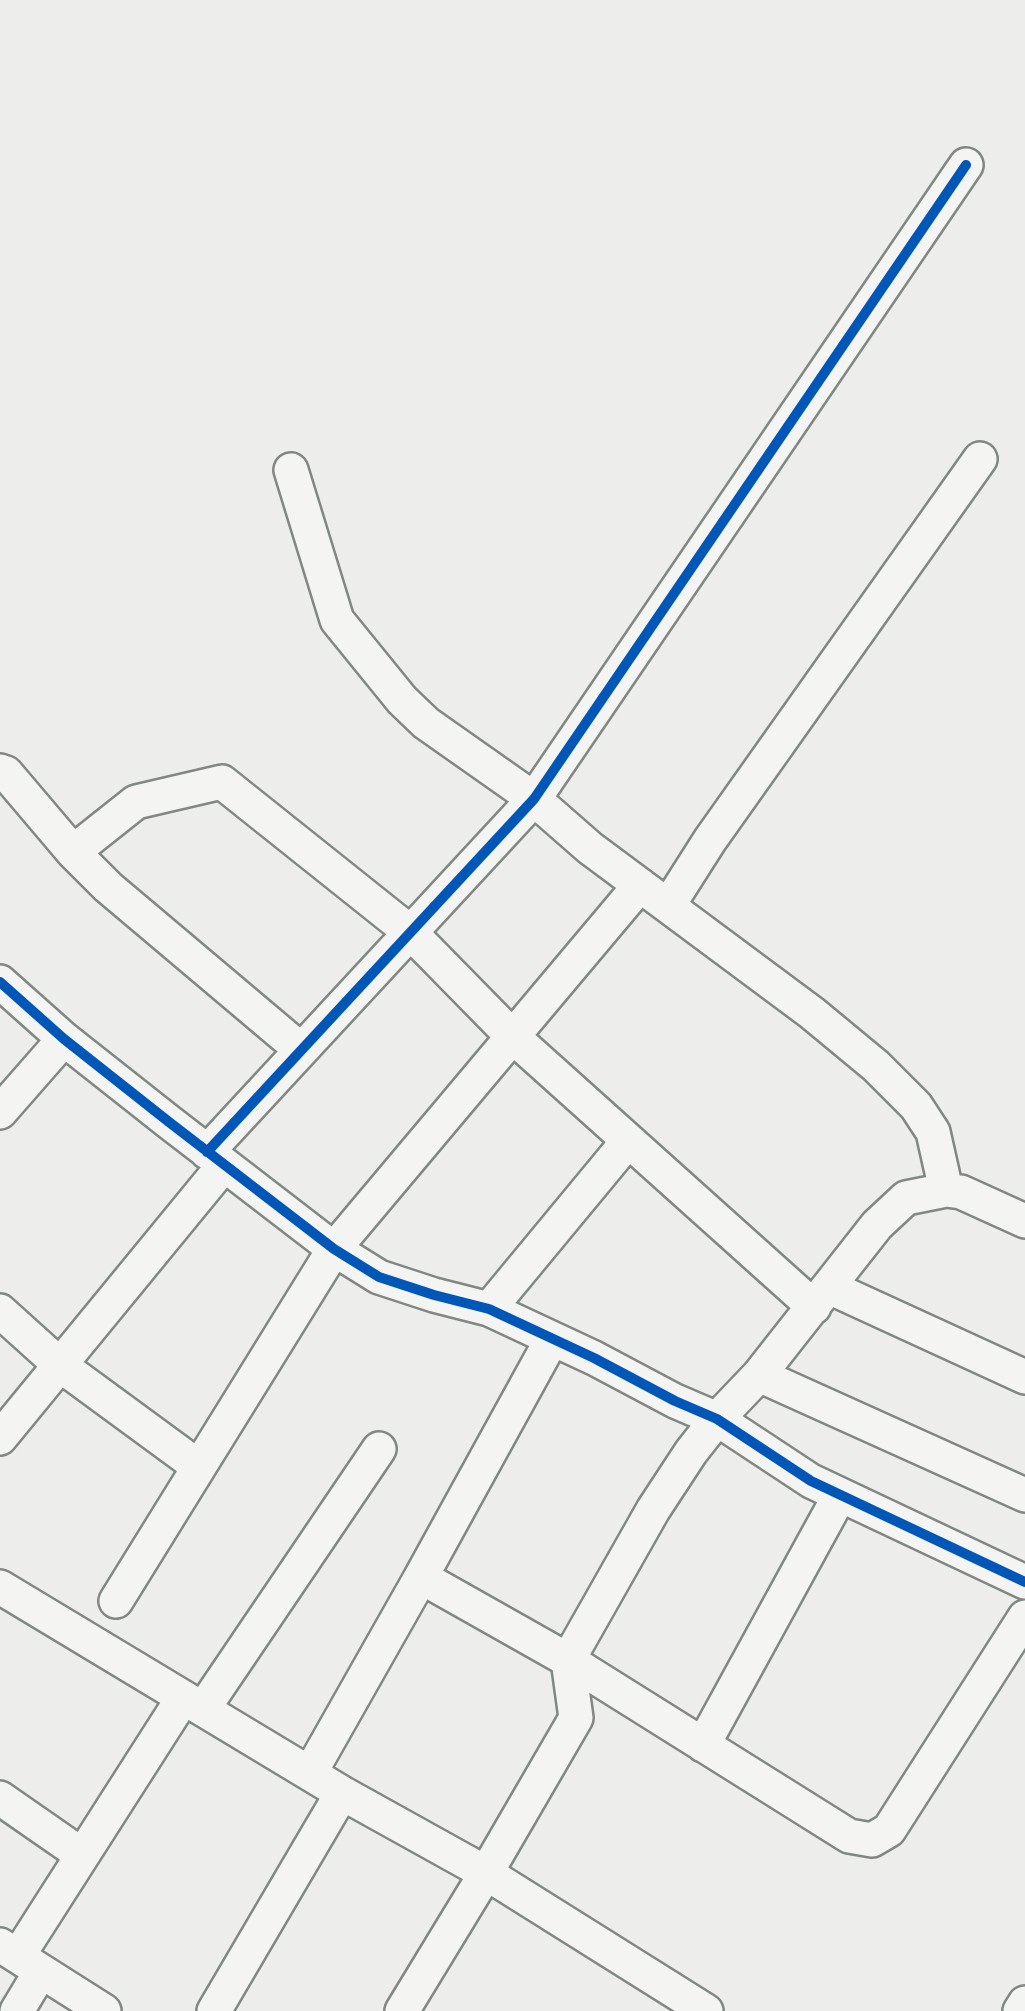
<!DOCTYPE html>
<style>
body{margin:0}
canvas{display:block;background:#edeeeb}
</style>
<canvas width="1025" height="2011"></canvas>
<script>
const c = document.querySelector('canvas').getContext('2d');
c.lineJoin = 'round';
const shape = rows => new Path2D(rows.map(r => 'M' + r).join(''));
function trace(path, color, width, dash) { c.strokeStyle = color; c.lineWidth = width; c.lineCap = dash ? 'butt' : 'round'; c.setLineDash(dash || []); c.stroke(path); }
const street = shape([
 [291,470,337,620,402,700,426,723,534,799,590,848,812,1013,876,1066,916,1106,933,1132,946,1190],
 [0,771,6,773,73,852,108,887,300,1049],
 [73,852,136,802,222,782,410,932,512,1036,814,1307],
 [668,906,710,840,980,459],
 [0,982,64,1039,169,1122,334,1249,379,1277,434,1295,489,1309,594,1358,675,1401,717,1419,811,1481,1025,1582],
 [0,1112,64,1039],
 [207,1152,534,799,966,165],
 [829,1287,1025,1377],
 [489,1309,628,1141],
 [0,1311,60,1365,199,1467],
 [759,1375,1025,1495],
 [0,1438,224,1165],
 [421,1577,552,1339],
 [0,1587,342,1793,486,1873,706,2011],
 [116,1601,334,1249,640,885],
 [568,1660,849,1836,872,1840,889,1830,1025,1617],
 [203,1709,379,1449],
 [703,1745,840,1495],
 [310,1773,421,1577,568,1660,653,1510,691,1452,717,1419,759,1375,877,1225,906,1198,946,1190,961,1192,1025,1221],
 [0,1798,82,1855],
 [0,1945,104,2011],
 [18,1956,183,1698],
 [17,2011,41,1971],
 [214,2011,342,1793],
 [402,2011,486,1873,576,1718,568,1660],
 [1020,2011,1025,2003]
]);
trace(street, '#818784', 38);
trace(street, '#f4f4f2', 33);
trace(shape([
 [0,982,64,1039,169,1122,334,1249,379,1277,434,1295,489,1309,594,1358,675,1401,717,1419,811,1481,1025,1582],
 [207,1152,534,799,966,165]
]), '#0057b8', 10);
</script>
